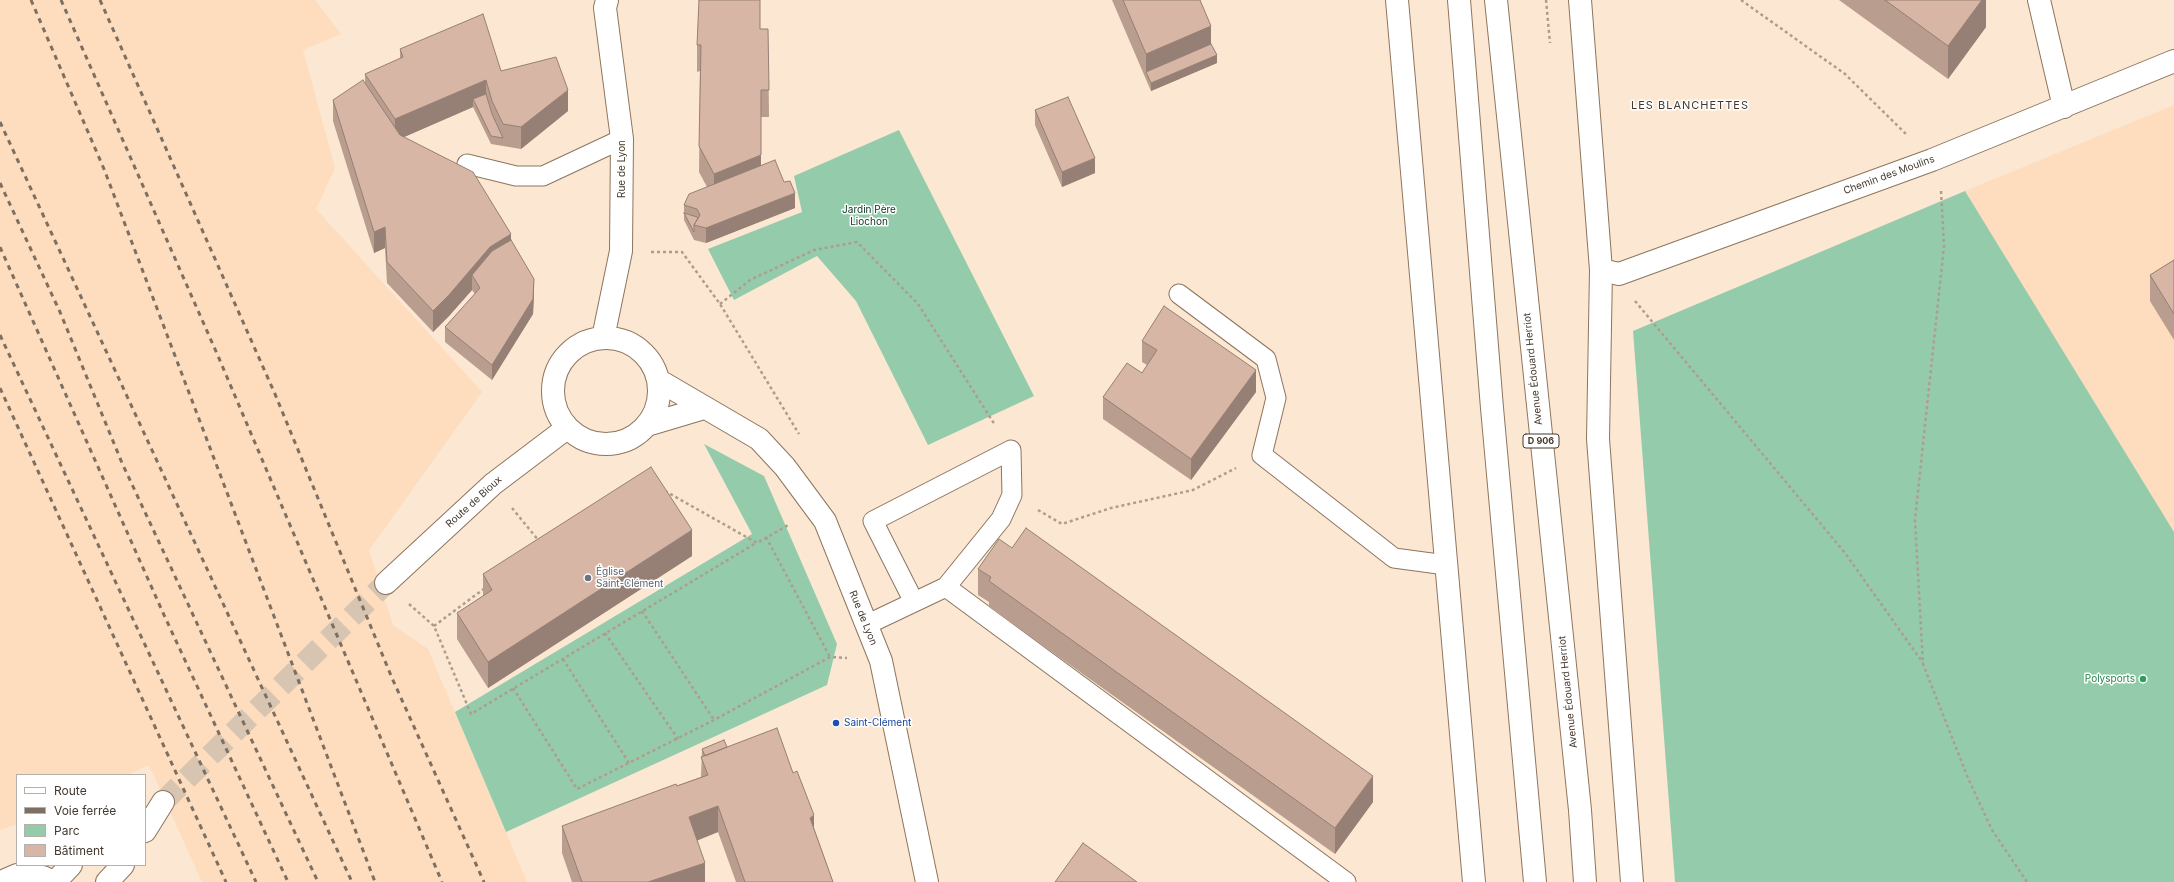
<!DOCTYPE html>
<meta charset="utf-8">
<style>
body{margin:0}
#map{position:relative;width:2174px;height:882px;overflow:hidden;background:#fce7d2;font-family:Inter,sans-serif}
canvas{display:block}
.legend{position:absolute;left:16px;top:774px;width:130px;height:92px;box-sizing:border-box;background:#fff;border:1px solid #b4b0ac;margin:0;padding:5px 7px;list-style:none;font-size:12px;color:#44392f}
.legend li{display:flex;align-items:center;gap:8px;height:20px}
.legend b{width:20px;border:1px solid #b4b0ac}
</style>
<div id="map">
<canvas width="2174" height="882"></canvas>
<ul class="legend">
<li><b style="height:5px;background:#fff"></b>Route</li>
<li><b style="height:5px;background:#7d6f61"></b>Voie ferrée</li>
<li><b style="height:11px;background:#94ccab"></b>Parc</li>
<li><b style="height:11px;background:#d7b6a5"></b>Bâtiment</li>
</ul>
</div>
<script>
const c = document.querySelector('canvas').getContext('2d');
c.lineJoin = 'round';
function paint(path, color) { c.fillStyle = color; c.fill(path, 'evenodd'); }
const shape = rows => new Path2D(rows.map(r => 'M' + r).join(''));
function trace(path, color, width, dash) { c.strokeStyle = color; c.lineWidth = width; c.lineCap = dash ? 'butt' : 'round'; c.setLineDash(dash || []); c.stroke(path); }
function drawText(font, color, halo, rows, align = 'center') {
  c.font = font + ' Inter,sans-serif'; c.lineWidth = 3; c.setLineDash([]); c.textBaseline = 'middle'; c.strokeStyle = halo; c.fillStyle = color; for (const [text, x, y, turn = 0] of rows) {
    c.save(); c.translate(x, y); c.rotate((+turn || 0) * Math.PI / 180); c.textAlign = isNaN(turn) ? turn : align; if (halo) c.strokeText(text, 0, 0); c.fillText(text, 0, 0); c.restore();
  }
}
paint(shape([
 [0,0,315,0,341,34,303,50,335,168,316,209,482,392,369,550,393,625,428,649,527,882,202,882,149,765,127,775,17,775,17,824,0,830],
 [2174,105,2174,532,1965,191]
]), '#fdddbd');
paint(shape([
 [899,130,1034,396,928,445,856,301,817,256,734,300,708,249,802,212,794,176],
 [1965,191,2174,532,2174,882,1675,882,1633,331],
 [704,444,764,476,837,644,827,685,506,832,455,712,752,534]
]), '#94ccab');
trace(shape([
 [163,802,386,583]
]), '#d7c4b1', 22, [22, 11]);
const lane = shape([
 [467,164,516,176,543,176,622,139],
 [1179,294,1266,359,1276,398,1262,455,1394,558,1446,565],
 [946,587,1346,882],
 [866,625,946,587,1001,519,1012,495,1011,450,873,521,914,602]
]);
const street = shape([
 [1397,0,1474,882],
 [1580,0,1601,270,1598,439,1632,882],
 [2039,0,2064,107],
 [1601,270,1619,274,1932,160,2174,61]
]);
const secondary = shape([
 [603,338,621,251,622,139,605,8,607,0],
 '553 391a53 53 0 1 1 106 0a53 53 0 1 1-106 0Z',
 [658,380,759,439,785,467,825,521,881,661,927,882],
 [647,425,704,408],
 [386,583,493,484,563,431,566,426],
 [145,831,163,802],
 [1,882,17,875,30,875,43,877,53,882],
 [55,882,71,865],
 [107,882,123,865]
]);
const primary = shape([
 [1459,0,1492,408,1535,882],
 [1496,0,1580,810,1585,882]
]);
trace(lane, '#8d755e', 21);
trace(street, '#8d755e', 24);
trace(secondary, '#8d755e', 24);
trace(primary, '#8d755e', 24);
trace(shape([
 [1546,0,1550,43],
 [1741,0,1845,74,1908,136],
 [1941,191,1944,246,1915,520,1923,664,1968,778,1992,830,2027,882],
 [651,252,682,252,720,304,799,434],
 [1635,301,1845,553,1923,663],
 [720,304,750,280,814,250,857,242,918,304,995,425],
 [665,491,757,543,790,524],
 [512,508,539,541],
 [1038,510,1062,524,1111,508,1193,490,1236,468],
 [766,537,830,657],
 [409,604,434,626,471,714,756,543],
 [642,611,714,720],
 [434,626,485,588],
 [605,633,678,739],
 [563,659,629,763],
 [513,688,577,789,714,720,830,657,847,658]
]), '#ae9d8d', 2.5, [3, 3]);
trace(lane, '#fff', 19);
trace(street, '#fff', 22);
trace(secondary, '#fff', 22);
trace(primary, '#fff', 22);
trace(shape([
 [31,0,104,169,375,882],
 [61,0,218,356,442,882],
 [100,0,275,394,392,678,484,882],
 [0,122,352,882],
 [0,183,60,312,122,463,318,882],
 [0,247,164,615,288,882],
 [0,335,256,882],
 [0,388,226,882]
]), '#7d6f61', 3, [5, 5]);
paint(shape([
 [1112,0,1200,0,1211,44,1217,63,1151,91],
 [1839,0,1986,0,1986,27,1948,79],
 [760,29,768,29,769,117,761,117,761,166,795,208,706,243,694,240,684,220,684,205,707,187,699,172,700,71,697,72,697,45],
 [400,49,501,71,568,111,521,149,491,144,473,107,404,137,511,240,534,294,533,314,492,380,445,342,445,327,475,294,472,290,449,316,433,332,387,283,385,248,374,253,333,121,333,100,365,84,365,74,400,59],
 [1035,110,1095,173,1062,187,1035,125],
 [2174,260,2174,340,2150,301,2150,275],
 [1142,341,1256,392,1191,480,1103,419,1103,397,1142,373,1147,365,1142,362],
 [692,556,488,688,457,639,457,613,483,596,483,574],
 [978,569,1373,802,1335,854,989,607,989,602,978,595],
 [727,747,814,828,833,882,736,882,718,832,697,840,705,882,572,882,562,853,562,826,701,777,702,749]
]), '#b99d8e');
paint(shape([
 [1982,0,1986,0,1986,27,1948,79,1948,46],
 [1211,26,1211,52,1146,72,1146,54],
 [1217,55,1217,63,1151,91,1151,83],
 [486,80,486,102,473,99,473,107,395,141,395,119],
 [568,90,568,111,521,149,521,127],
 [761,155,761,181,714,200,714,174],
 [1095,158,1095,173,1062,187,1062,172],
 [795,193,795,208,706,243,706,228],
 [385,227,385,248,374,253,374,232],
 [511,234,511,255,472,275,472,290,449,316,433,332,433,311,490,247],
 [534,279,534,294,533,314,492,380,492,365],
 [1256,370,1256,392,1191,480,1191,459],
 [692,530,692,556,488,688,488,662],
 [1373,776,1373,802,1335,854,1335,828],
 [718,806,718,832,689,844,689,817],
 [814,815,814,842,810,818],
 [705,863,705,882,648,882]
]), '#967f74');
const building = shape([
 [699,0,760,0,760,29,768,29,769,90,761,90,761,155,714,174,699,146,701,45,697,45,699,0],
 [1123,0,1200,0,1211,26,1146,54,1123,0],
 [1885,0,1982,0,1948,46,1885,0],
 [483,14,501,71,556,57,568,90,521,127,503,124,492,101,486,80,395,119,365,74,403,57,400,49,483,14],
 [1211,44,1217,55,1151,83,1146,72,1211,44],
 [363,80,400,135,473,172,511,234,490,247,449,295,433,311,387,262,385,227,374,232,333,100,363,80],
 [486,94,492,114,503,138,491,136,473,99,486,94],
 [1068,97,1095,158,1062,172,1035,110,1068,97],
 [775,160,784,182,790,181,795,193,706,228,694,225,700,215,697,209,684,205,689,194,775,160],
 [684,213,697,217,698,218,694,225,694,232,684,213],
 [511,240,534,279,533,299,492,365,445,327,480,288,472,275,492,251,511,240],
 [2174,260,2174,314,2150,275,2174,260],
 [1164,306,1256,370,1191,459,1103,397,1127,363,1142,373,1157,350,1142,341,1164,306],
 [651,467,692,530,488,662,457,613,492,590,483,574,651,467],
 [1026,528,1373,776,1335,828,989,581,991,577,978,569,999,539,1012,548,1026,528],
 [777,728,793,773,797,771,814,815,810,818,833,882,745,882,718,806,689,817,705,863,648,882,582,882,562,826,676,784,677,786,708,775,701,757,777,728],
 [724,740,727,747,705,756,702,749,724,740],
 [1083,843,1137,882,1055,882,1083,843]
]);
paint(building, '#d7b6a5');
trace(building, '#967f74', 1);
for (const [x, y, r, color] of [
 [588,578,4,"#6b7280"],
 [2143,679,4,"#2e9e5b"],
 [836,723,4,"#1a4fb4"]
]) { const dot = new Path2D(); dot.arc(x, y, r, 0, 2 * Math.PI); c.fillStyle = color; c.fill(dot); trace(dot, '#fff', 1.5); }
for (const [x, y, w] of [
 [1541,441,36]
]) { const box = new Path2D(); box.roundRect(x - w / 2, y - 7, w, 14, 3); c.fillStyle = '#fff'; c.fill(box); trace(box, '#44392f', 1); }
drawText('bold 9px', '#44392f', null, [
 ["D 906",1541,441]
]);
drawText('10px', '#44392f', '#fff', [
 ["Rue de Lyon",622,169,-90],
 ["Chemin des Moulins",1889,175,-20],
 ["Avenue Édouard Herriot",1533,369,-96],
 ["Route de Bioux",474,502,-42],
 ["Rue de Lyon",863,618,68],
 ["Avenue Édouard Herriot",1568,692,-96]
]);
drawText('10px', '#09331f', '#fff', [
 ["Jardin Père",869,210],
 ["Liochon",869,222]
]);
drawText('10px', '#5b616d', '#fff', [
 ["Église",596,572],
 ["Saint-Clément",596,584]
], 'left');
drawText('10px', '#27864d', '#fff', [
 ["Polysports",2135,679]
], 'right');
drawText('10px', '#164399', '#fff', [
 ["Saint-Clément",844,723]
], 'left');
c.letterSpacing = '1px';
drawText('11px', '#44392f', '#fff', [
 ["LES BLANCHETTES",1690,106]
]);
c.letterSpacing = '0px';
</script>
